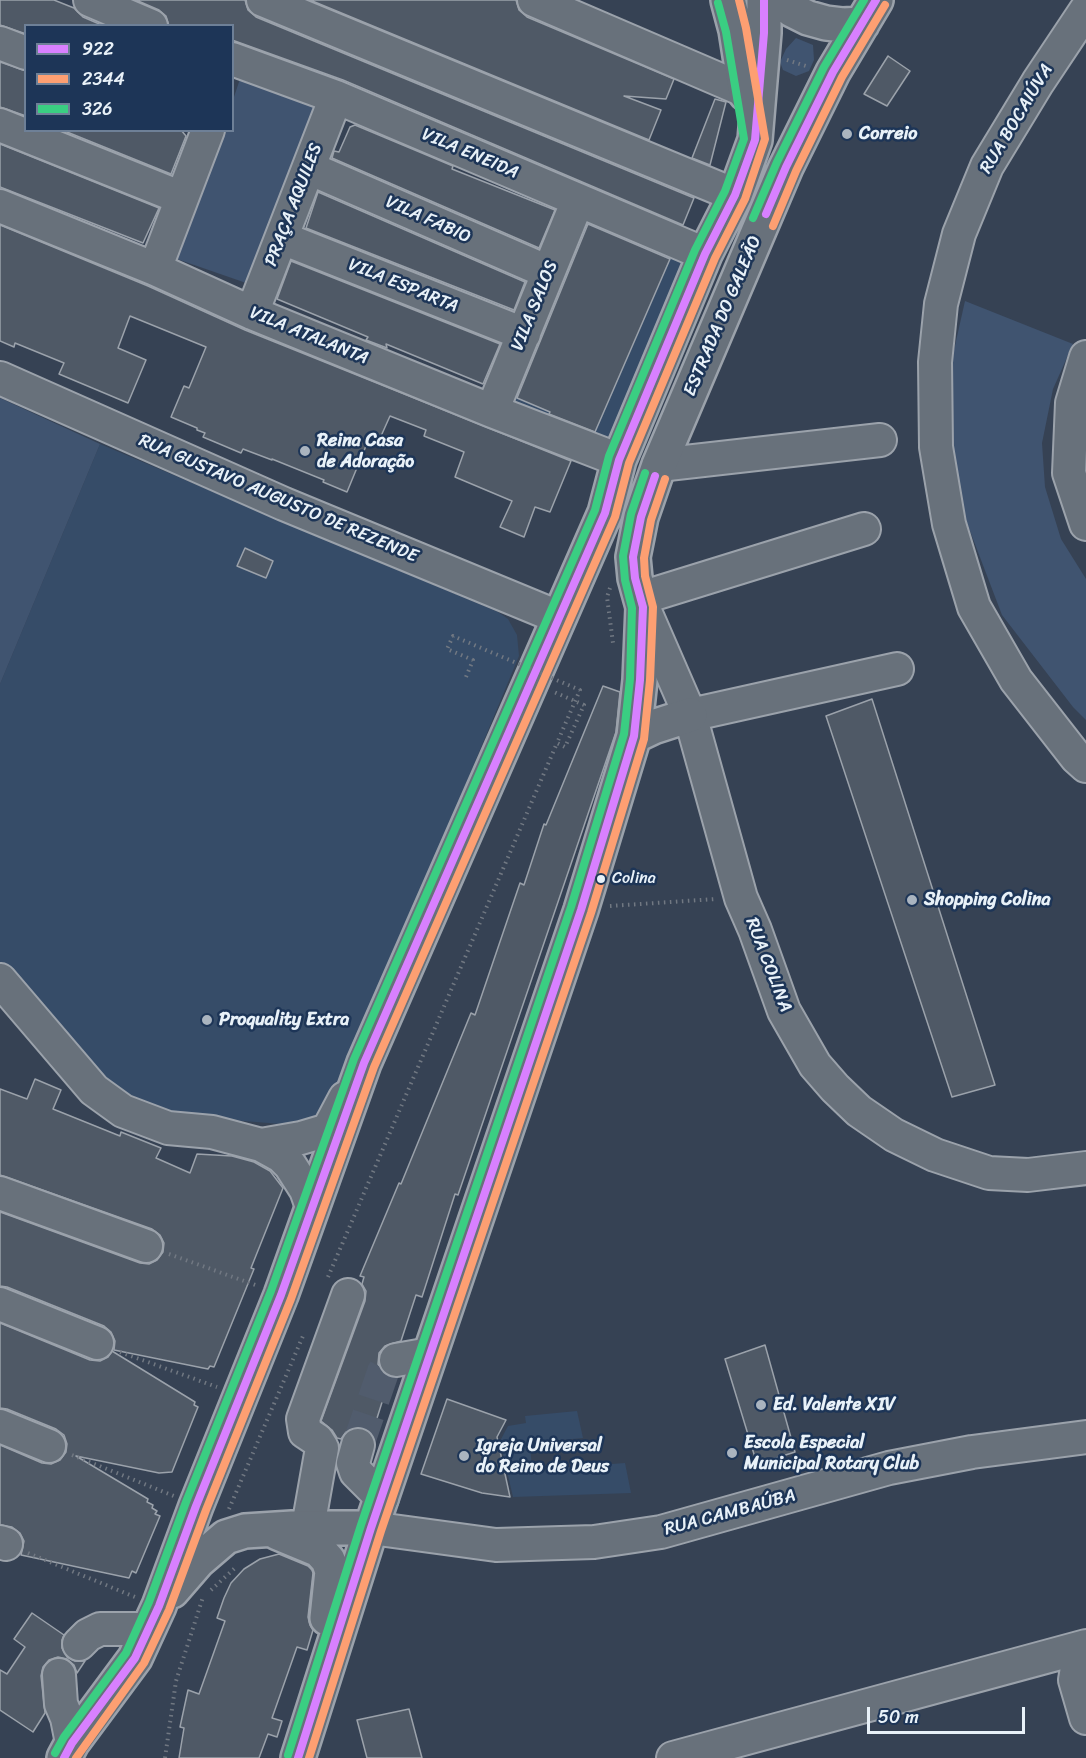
<!DOCTYPE html>
<meta charset="utf-8">
<style>
body{margin:0}
#map{position:relative;width:1086px;height:1758px;overflow:hidden;background:#364254;font-family:Sriracha,sans-serif}
canvas{display:block}
.legend{position:absolute;left:24px;top:24px;width:210px;height:108px;box-sizing:border-box;background:#1d3557;border:2px solid #6e8097;margin:0;padding:8px 10px;list-style:none;font-size:18px;color:#e8f1f8}
.legend li{display:flex;align-items:center;gap:12px;height:30px}
.legend b{width:30px;border:2px solid #6e8097}
.scale{position:absolute;left:867px;top:1707px;width:158px;height:27px;box-sizing:border-box;border:3px solid #e8f1f8;border-top:0;padding-left:8px;font-size:18px;line-height:21px;white-space:nowrap;color:#e8f1f8;-webkit-text-stroke:4px #1d3557;paint-order:stroke}
</style>
<div id="map">
<canvas width="1086" height="1758"></canvas>
<ul class="legend">
<li><b style="height:8px;background:#d880ff"></b>922</li>
<li><b style="height:8px;background:#fd9f72"></b>2344</li>
<li><b style="height:8px;background:#3ace82"></b>326</li>
</ul>
<div class="scale">50 m</div>
</div>
<script>
const c = document.querySelector('canvas').getContext('2d');
c.lineJoin = 'round';
function paint(path, color) { c.fillStyle = color; c.fill(path, 'evenodd'); }
const shape = rows => new Path2D(rows.map(r => 'M' + r).join(''));
function trace(path, color, width, dash) { c.strokeStyle = color; c.lineWidth = width; c.lineCap = dash ? 'butt' : 'round'; c.setLineDash(dash || []); c.stroke(path); }
function drawText(font, color, halo, rows, align = 'center') {
  c.font = font + ' Sriracha,sans-serif'; c.lineWidth = 5; c.setLineDash([]); c.textBaseline = 'middle'; c.strokeStyle = halo; c.fillStyle = color; for (const [text, x, y, turn = 0] of rows) {
    c.save(); c.translate(x, y); c.rotate((+turn || 0) * Math.PI / 180); c.textAlign = isNaN(turn) ? turn : align; if (halo) c.strokeText(text, 0, 0); c.fillText(text, 0, 0); c.restore();
  }
}
paint(shape([
 [583,215,675,245,685,267,613,434,604,438,516,404,512,400],
 [100,444,498,612,508,619,517,635,519,656,333,1103,323,1115,293,1125,182,1116,154,1111,107,1086,0,963,0,684],
 [577,1411,583,1438,530,1443,532,1470,625,1463,631,1493,513,1497,500,1441,508,1426,526,1423,525,1416]
]), '#364c68');
paint(shape([
 [796,38,813,45,814,60,809,71,796,76,783,70,780,62,786,49],
 [240,79,317,106,252,285,174,258,221,131,232,130,233,100],
 [965,301,1073,344,1053,389,1042,443,1045,487,1061,539,1086,579,1086,720,1073,707,1002,615,962,510,943,399],
 [0,398,100,444,0,684]
]), '#405470');
const building = shape([
 [0,0,54,0,74,8,83,17,104,26,26,26,26,34,0,25,0,0],
 [136,0,245,0,248,10,256,17,694,198,683,225,343,80,232,40,232,26,169,26,166,16,159,10,136,0],
 [310,0,516,0,519,10,527,17,674,79,666,99,624,96,661,110,649,140,310,0],
 [888,56,910,71,887,106,864,94,888,56],
 [0,62,26,71,26,116,0,107,0,62],
 [715,99,726,102,710,165,692,158,715,99],
 [355,125,453,166,452,169,555,210,539,248,332,158,334,151,339,152,350,127,355,125],
 [62,130,181,130,186,136,171,174,62,130],
 [0,144,159,208,143,243,0,187,0,144],
 [318,192,525,282,514,310,306,228,318,192],
 [588,224,670,259,595,432,549,414,550,412,517,398,588,224],
 [0,225,148,286,245,330,571,461,550,512,535,507,524,537,500,527,512,501,455,477,464,452,424,436,426,430,390,416,377,445,368,441,347,492,323,482,324,480,272,459,272,460,243,449,241,453,203,437,205,433,197,430,197,428,171,417,184,386,189,388,206,347,130,316,118,348,146,360,128,403,59,374,64,363,15,343,14,347,0,341,0,225],
 [291,261,500,344,483,384,386,344,387,348,366,340,368,337,277,299,291,261],
 [245,548,273,561,266,578,237,566,245,548],
 [603,686,620,692,616,732,458,1195,455,1194,422,1297,416,1295,401,1341,385,1346,379,1353,378,1364,383,1372,390,1377,372,1434,363,1428,354,1428,346,1432,341,1439,337,1438,332,1430,321,1421,365,1301,366,1291,362,1284,364,1277,360,1276,399,1183,401,1184,471,1013,475,1015,520,883,524,885,544,824,546,825,603,686],
 [872,699,995,1085,952,1097,826,716,872,699],
 [35,1079,61,1090,53,1109,120,1136,121,1132,161,1148,156,1158,190,1173,197,1154,232,1156,254,1162,270,1171,283,1188,251,1268,254,1269,214,1367,210,1366,208,1369,114,1350,115,1341,111,1332,104,1326,7,1287,0,1286,0,1212,140,1263,149,1264,157,1260,163,1252,164,1243,160,1235,152,1229,0,1175,0,1089,27,1099,35,1079],
 [0,1323,90,1360,100,1361,108,1357,112,1351,195,1402,194,1405,198,1407,172,1472,159,1473,76,1456,148,1499,147,1502,153,1505,152,1508,157,1511,155,1514,160,1516,136,1573,132,1571,129,1578,21,1555,24,1541,20,1533,12,1527,0,1525,0,1445,42,1463,51,1464,60,1460,66,1452,67,1444,64,1435,56,1429,7,1409,0,1408,0,1323],
 [765,1345,795,1452,757,1464,725,1359,765,1345],
 [447,1399,506,1420,497,1437,510,1497,482,1493,421,1474,447,1399],
 [279,1554,308,1566,312,1570,313,1573,308,1617,310,1625,313,1630,307,1650,297,1647,272,1718,282,1721,277,1737,268,1734,259,1758,179,1758,184,1728,180,1727,188,1690,199,1694,225,1621,217,1618,224,1598,231,1583,244,1569,260,1559,279,1554],
 [32,1613,64,1635,62,1640,62,1648,67,1657,75,1661,85,1661,77,1673,74,1665,67,1659,58,1657,49,1660,43,1667,41,1676,45,1713,33,1732,0,1710,0,1670,7,1674,25,1647,14,1639,32,1613],
 [409,1709,422,1758,367,1758,357,1720,409,1709]
]);
paint(building, '#4f5966');
trace(building, '#9ba2ab', 1.5);
trace(shape([
 [358,1445,383,1372,387,1365,396,1360]
]), '#515c6d', 32, [32, 16]);
const minor = shape([
 [90,0,151,26],
 [263,0,735,195],
 [534,0,746,91],
 [1086,10,1038,82,987,166,959,234,941,304,935,362,936,447,949,524,974,607,1016,680,1076,757,1086,766],
 [0,43,26,53],
 [232,59,336,97,705,254],
 [0,125,182,198],
 [309,168,548,272],
 [0,206,155,269,252,313,492,411,619,460],
 [282,238,524,334],
 [155,269,208,130],
 [252,313,336,97],
 [1086,357,1072,403,1069,473,1086,524],
 [0,378,284,504,558,617],
 [492,411,578,200],
 [659,465,880,440],
 [641,598,864,529],
 [643,607,690,715,741,898,755,930,784,1011,815,1065,835,1088,859,1111,894,1135,935,1155,989,1173,1028,1175,1086,1168],
 [690,715,897,669],
 [0,980,94,1090,123,1111,168,1128,212,1132,261,1145],
 [0,1193,146,1246],
 [312,1207,306,1190,290,1165,281,1156,261,1145,301,1138,328,1130,345,1098],
 [0,1304,97,1343],
 [396,1360,430,1354],
 [0,1426,49,1446],
 [358,1445,353,1463,356,1472,382,1498],
 [308,1527,322,1448,317,1440,305,1432,303,1419,348,1295],
 [371,1528,496,1545,594,1542,661,1532,889,1468,972,1452,1086,1437],
 [0,1542,6,1544],
 [79,1644,88,1635,100,1629,148,1629],
 [1085,1647,1077,1668,1075,1680,1086,1718],
 [59,1675,61,1704,67,1718,72,1743],
 [673,1758,1086,1646]
]);
const major = shape([
 [728,0,736,30,746,94],
 [779,0,792,10,808,18,826,23,843,25,862,24],
 [634,736,653,727,690,715],
 [278,1533,319,1550,328,1560,332,1571,327,1618],
 [172,1591,198,1561,226,1537,245,1531,292,1528,371,1528],
 [64,1758,72,1743,135,1658,159,1606,196,1506,281,1295,364,1063,605,513,619,460,705,254,735,195,755,140,764,33,764,0],
 [298,1758,371,1528,581,910,634,736,640,680,643,607,635,578,633,557,641,517,659,465,786,167,833,72,876,0]
]);
trace(minor, '#9ba2ab', 36);
trace(major, '#9ba2ab', 38);
trace(shape([
 [787,60,809,67],
 [610,588,607,597,613,643],
 [610,906,716,899],
 [169,1254,258,1286],
 [328,1277,557,743,565,747,584,705,554,692],
 [120,1352,217,1387],
 [72,1455,174,1496],
 [229,1509,303,1336],
 [28,1553,135,1597],
 [211,1590,236,1567],
 [165,1758,176,1681,203,1597]
]), '#717882', 4, [1.5, 4.5]);
trace(minor, '#68717b', 32);
trace(major, '#68717b', 33);
trace(shape([
 [466,677,473,660,447,649,453,636,580,690,557,743]
]), '#717882', 4, [1.5, 4.5]);
trace(shape([
 [766,214,786,167,833,72,876,0],
 [64,1758,72,1743,135,1658,159,1606,196,1506,281,1295,364,1063,605,513,619,460,705,254,735,195,755,140,764,33,764,0],
 [298,1758,371,1528,581,910,634,736,640,680,643,607,635,578,633,557,641,517,655,476]
]), '#d880ff', 8);
trace(shape([
 [773,226,796,171,842,77,885,5],
 [76,1758,144,1663,169,1610,206,1510,291,1299,374,1067,615,517,629,463,715,258,745,199,765,139,746,28,739,0],
 [309,1758,381,1531,591,913,644,739,650,680,653,607,645,576,644,558,651,520,665,479]
]), '#fd9f72', 8);
trace(shape([
 [753,218,777,162,824,67,864,0],
 [55,1753,64,1737,126,1653,149,1602,186,1502,271,1291,354,1059,595,510,609,456,695,250,725,191,744,139,726,32,718,3],
 [288,1755,361,1525,571,907,624,734,630,679,632,608,625,580,623,556,631,514,645,473]
]), '#3ace82', 8);
for (const [x, y, r, color] of [
 [847,134,6,"#aab4bf"],
 [305,451,6,"#aab4bf"],
 [601,879,5,"#e8f1f8"],
 [912,900,6,"#aab4bf"],
 [207,1020,6,"#aab4bf"],
 [761,1405,6,"#aab4bf"],
 [732,1453,6,"#aab4bf"],
 [464,1456,6,"#aab4bf"]
]) { const dot = new Path2D(); dot.arc(x, y, r, 0, 2 * Math.PI); c.fillStyle = color; c.fill(dot); trace(dot, '#1d3557', 2); }
drawText('16px', '#e8f1f8', '#1d3557', [
 ["Colina",612,879]
], 'left');
drawText('18px', '#e8f1f8', '#1d3557', [
 ["RUA BOCAIÚVA",1017,119,-59],
 ["VILA ENEIDA",470,154,23],
 ["PRAÇA AQUILES",294,205,-69],
 ["VILA FABIO",428,220,24],
 ["VILA ESPARTA",403,286,22],
 ["VILA SALOS",535,306,-68],
 ["ESTRADA DO GALEÃO",723,316,-67],
 ["VILA ATALANTA",309,336,22],
 ["RUA GUSTAVO AUGUSTO DE REZENDE",278,499,23],
 ["RUA COLINA",768,965,69],
 ["RUA CAMBAÚBA",730,1513,-15]
]);
drawText('bold 18px', '#e8f1f8', '#1d3557', [
 ["Correio",859,134],
 ["Reina Casa",317,441],
 ["de Adoração",317,462],
 ["Shopping Colina",924,900],
 ["Proquality Extra",219,1020],
 ["Ed. Valente XIV",773,1405],
 ["Escola Especial",744,1443],
 ["Municipal Rotary Club",744,1464],
 ["Igreja Universal",476,1446],
 ["do Reino de Deus",476,1467]
], 'left');
</script>
